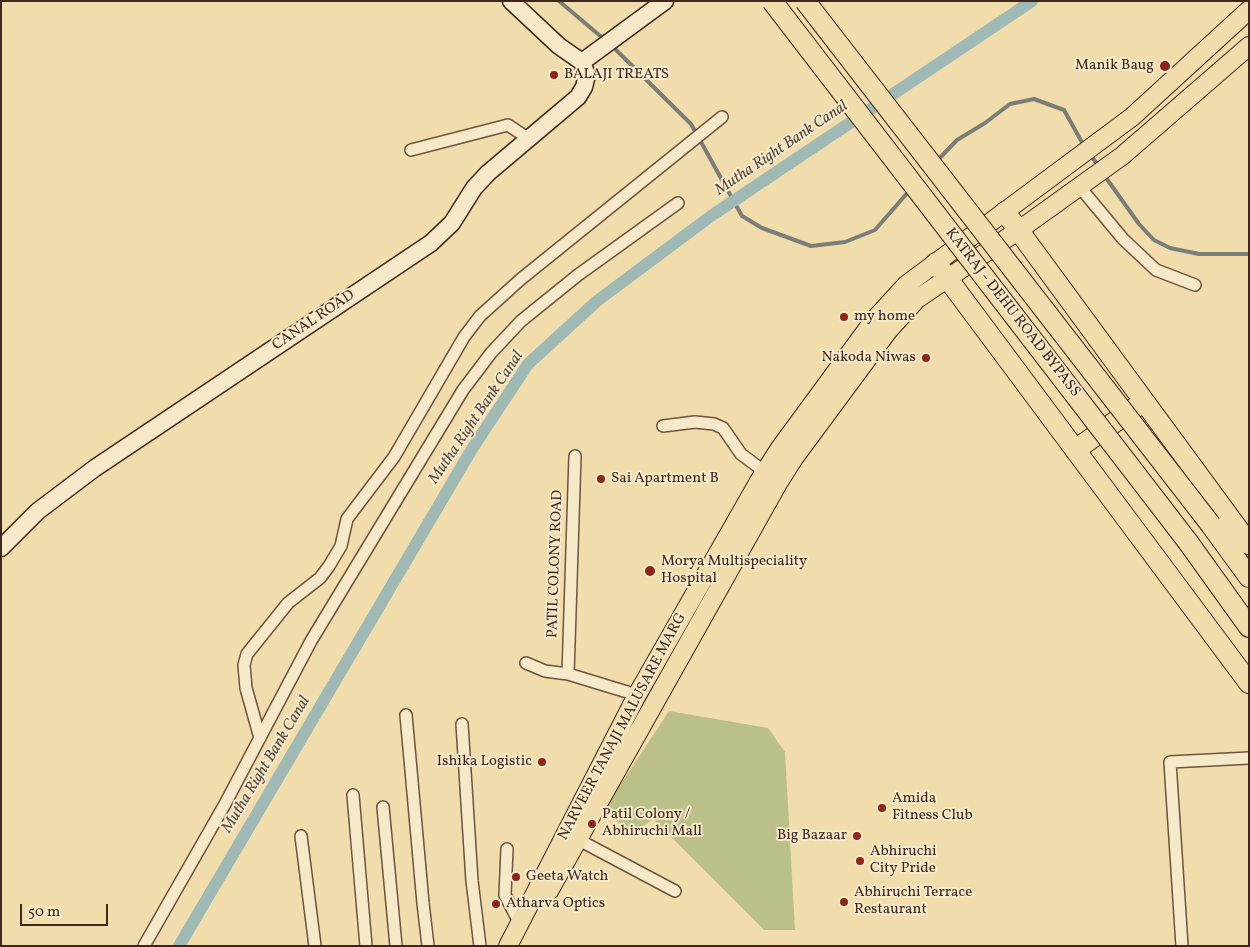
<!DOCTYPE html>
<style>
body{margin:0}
#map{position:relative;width:1250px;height:947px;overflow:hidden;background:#f1ddac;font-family:Vollkorn,serif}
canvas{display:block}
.frame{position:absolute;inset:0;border:2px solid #3f261c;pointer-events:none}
.scale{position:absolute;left:20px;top:904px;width:88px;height:22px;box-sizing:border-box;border:2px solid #3f261c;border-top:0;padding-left:6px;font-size:15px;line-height:18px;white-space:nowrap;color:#3f261c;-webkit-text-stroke:4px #f6e9c9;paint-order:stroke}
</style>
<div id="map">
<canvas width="1250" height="947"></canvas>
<div class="frame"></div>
<div class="scale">50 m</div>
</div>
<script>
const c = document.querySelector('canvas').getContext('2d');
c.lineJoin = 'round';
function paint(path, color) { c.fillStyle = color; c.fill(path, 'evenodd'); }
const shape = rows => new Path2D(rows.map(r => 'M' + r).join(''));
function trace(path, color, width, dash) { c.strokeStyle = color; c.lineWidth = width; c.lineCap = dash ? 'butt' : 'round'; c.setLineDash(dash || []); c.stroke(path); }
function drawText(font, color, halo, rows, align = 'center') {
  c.font = font + ' Vollkorn,serif'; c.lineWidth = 4; c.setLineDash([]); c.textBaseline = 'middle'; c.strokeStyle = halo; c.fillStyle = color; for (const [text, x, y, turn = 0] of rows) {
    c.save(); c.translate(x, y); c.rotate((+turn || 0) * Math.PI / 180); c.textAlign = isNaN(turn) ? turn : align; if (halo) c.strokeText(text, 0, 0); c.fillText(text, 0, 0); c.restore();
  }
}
paint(shape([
 [669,711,768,728,785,752,795,930,764,930,653,819,630,836,605,808]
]), '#bbc088');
trace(shape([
 [559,1,605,40],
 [612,46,691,124,742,216,762,228,811,246,845,242,875,230,909,191],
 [1090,154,1099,167],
 [936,162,957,140,985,123,1010,104,1034,99,1064,110,1084,146],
 [1104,175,1139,224,1154,240,1170,248,1199,254,1249,254]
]), '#797e78', 4);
trace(shape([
 [179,946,472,449,528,364,597,301,711,216,1032,1]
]), '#9fb9b5', 12);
const street = shape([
 [411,150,508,125,529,139],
 [1079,186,1123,239,1156,270,1195,285],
 [663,426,695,422,714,424,723,428,741,454,765,472],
 [526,663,545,671,568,674,637,695],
 [568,674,575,456],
 [406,715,423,903,428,946],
 [462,724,472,881,480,946],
 [260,738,246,688,244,665,247,654,288,603,320,578,329,566,341,546,347,519,394,457,464,337,480,316,521,279,722,117],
 [353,795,366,946],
 [383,807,396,946],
 [301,836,315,946],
 [577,839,675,891],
 [507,849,505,895,519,922],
 [144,946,225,804,311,641,463,390,491,353,521,321,578,275,678,203],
 [1182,946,1170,762,1249,758]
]);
const secondary = shape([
 [511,1,559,46,582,62,665,1],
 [1,548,38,511,95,468,431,243,452,223,474,188,488,173,578,97,584,87,587,75,582,62]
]);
const primary = shape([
 [549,891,777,485,794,458,888,331,917,299,1019,230,1122,156,1249,46],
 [508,946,637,695,762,476,780,448,874,320,906,285,1132,117,1249,10]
]);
const highway = shape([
 [1005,212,1249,544],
 [936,263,1249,683],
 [1075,450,1139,405],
 [1211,525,1249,577],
 [1188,542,1249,627]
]);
trace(street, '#6c5440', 14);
trace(secondary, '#3f261c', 19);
trace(primary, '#3f261c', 20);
trace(highway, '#3f261c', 22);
trace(street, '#f6e9c9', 11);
trace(secondary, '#f6e9c9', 16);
trace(primary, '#f1ddac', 18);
trace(highway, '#f1ddac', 20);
const highwayBridge = shape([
 [772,1,1188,542],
 [805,1,1211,525]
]);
trace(highwayBridge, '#3f261c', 22, []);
trace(highwayBridge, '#f1ddac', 20);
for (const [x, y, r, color] of [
 [1165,66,6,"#8f2418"],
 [554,75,5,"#8f2418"],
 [844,317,5,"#8f2418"],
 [926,358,5,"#8f2418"],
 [601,479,5,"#8f2418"],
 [650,571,6,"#8f2418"],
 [542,762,5,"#8f2418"],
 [882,808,5,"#8f2418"],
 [592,824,5,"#8f2418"],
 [857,836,5,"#8f2418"],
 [860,861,5,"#8f2418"],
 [516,877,5,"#8f2418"],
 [844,902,5,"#8f2418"],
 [496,904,5,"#8f2418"]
]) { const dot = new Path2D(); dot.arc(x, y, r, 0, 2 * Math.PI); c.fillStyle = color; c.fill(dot); trace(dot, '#f6e9c9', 2); }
drawText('15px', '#3f261c', '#f6e9c9', [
 ["Manik Baug",1154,66,"right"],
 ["BALAJI TREATS",564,75],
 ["my home",854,317],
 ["Nakoda Niwas",916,358,"right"],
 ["Sai Apartment B",611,479],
 ["Morya Multispeciality",661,562],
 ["Hospital",661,579],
 ["Ishika Logistic",532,762,"right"],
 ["Amida",892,799],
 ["Fitness Club",892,816],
 ["Patil Colony /",602,815],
 ["Abhiruchi Mall",602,832],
 ["Big Bazaar",847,836,"right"],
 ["Abhiruchi",870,852],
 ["City Pride",870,869],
 ["Geeta Watch",526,877],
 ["Abhiruchi Terrace",854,893],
 ["Restaurant",854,910],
 ["Atharva Optics",506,904]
], 'left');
drawText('15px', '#3f261c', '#f6e9c9', [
 ["KATRAJ - DEHU ROAD BYPASS",1012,313,52],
 ["CANAL ROAD",314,321,-34],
 ["PATIL COLONY ROAD",556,564,-88],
 ["NARVEER TANAJI MALUSARE MARG",623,727,-62]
]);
drawText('italic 16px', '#574b42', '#f6e9c9', [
 ["Mutha Right Bank Canal",782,149,-34],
 ["Mutha Right Bank Canal",477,418,-56],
 ["Mutha Right Bank Canal",267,765,-59]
]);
</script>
